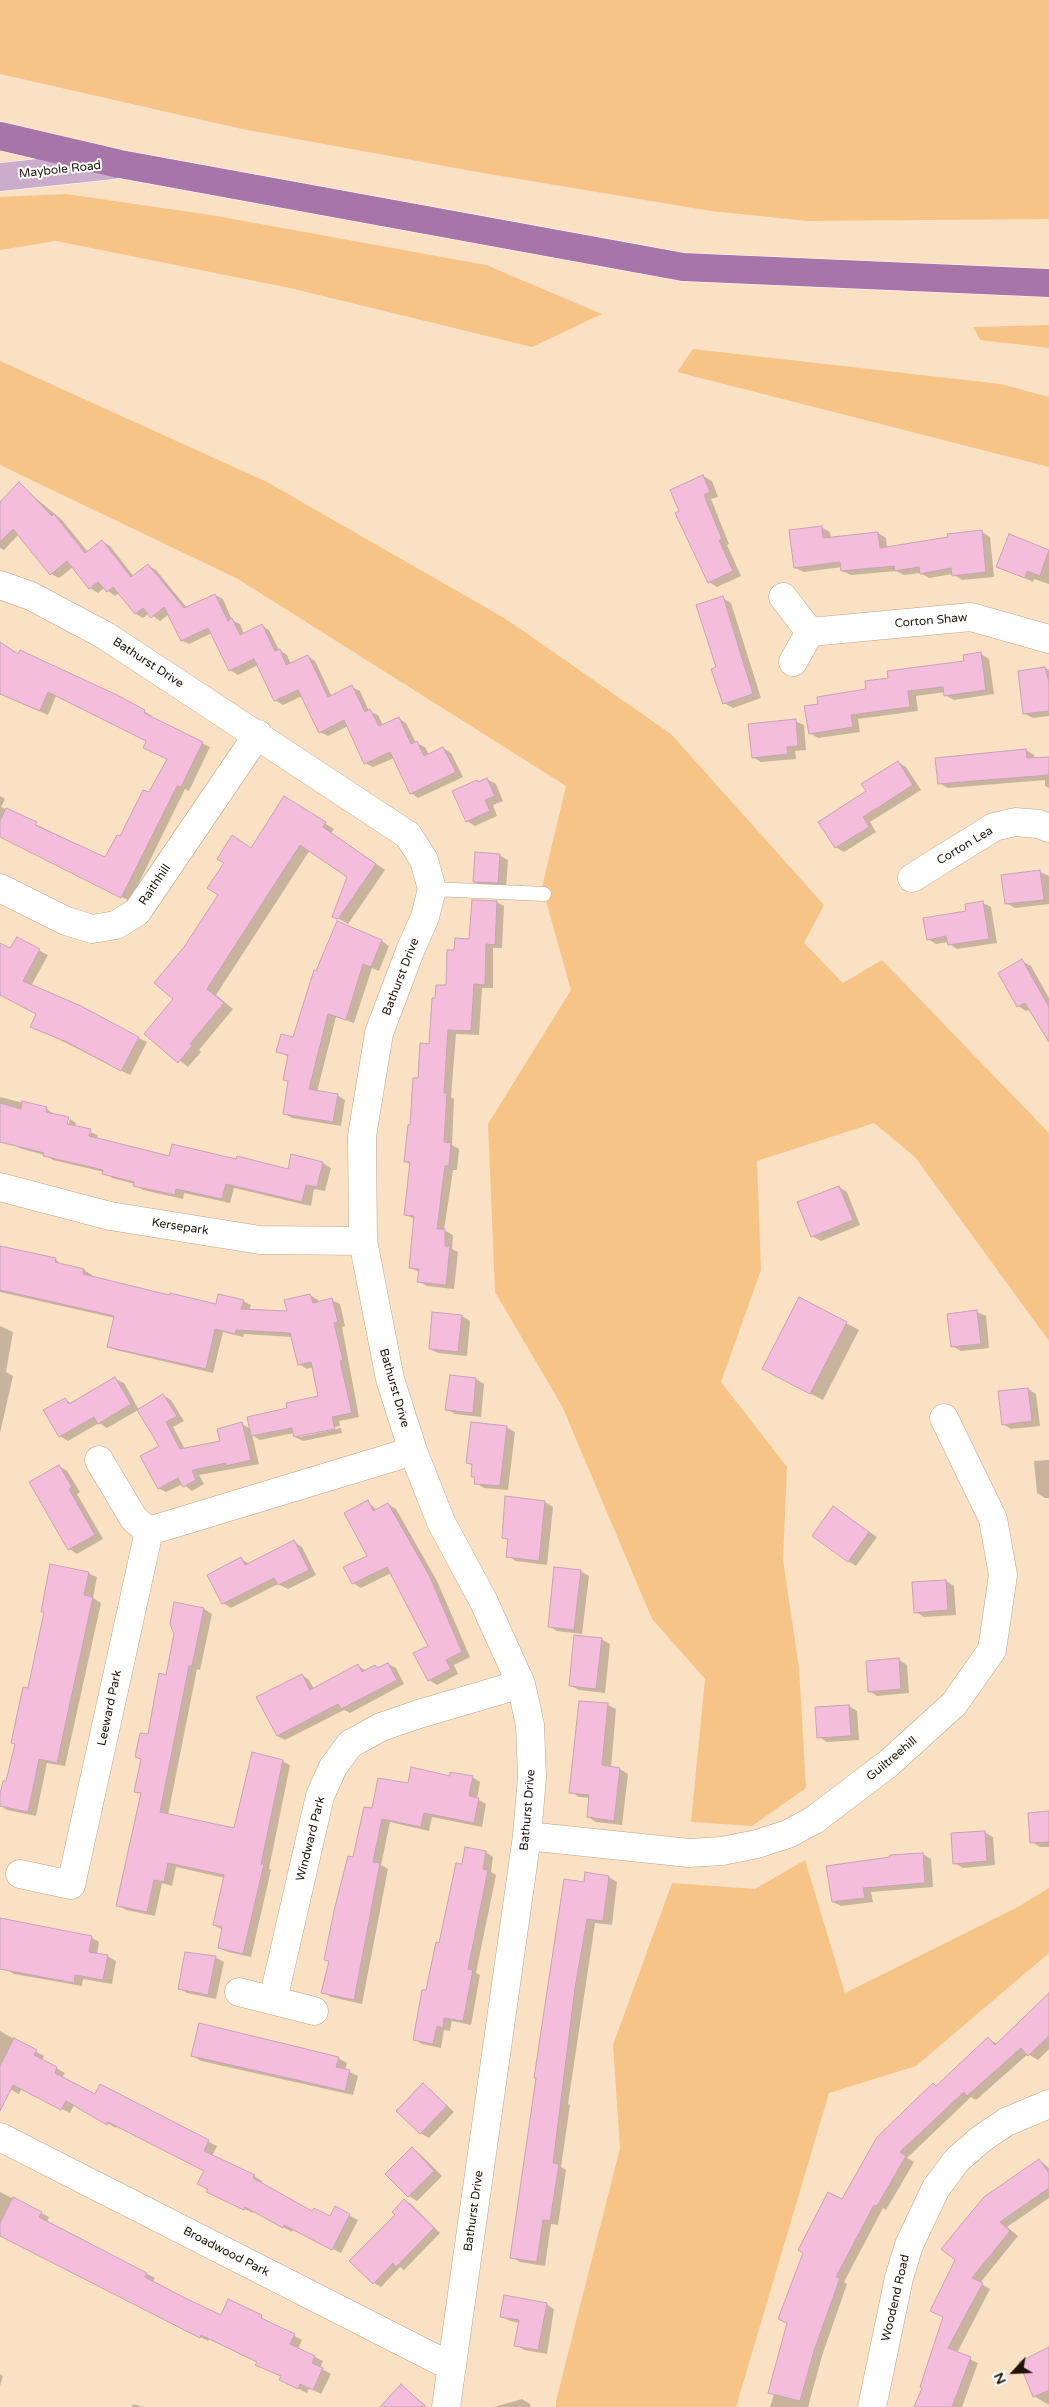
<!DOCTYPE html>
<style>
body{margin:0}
#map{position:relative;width:1049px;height:2407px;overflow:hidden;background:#fae1c4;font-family:"Varela Round",sans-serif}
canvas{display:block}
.north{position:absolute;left:989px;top:2347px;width:50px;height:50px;-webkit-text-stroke:4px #fff;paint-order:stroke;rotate:245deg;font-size:14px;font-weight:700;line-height:20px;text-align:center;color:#1d150b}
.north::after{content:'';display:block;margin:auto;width:18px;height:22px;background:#1d150b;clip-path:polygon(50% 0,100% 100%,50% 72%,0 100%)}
</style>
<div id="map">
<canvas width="1049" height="2407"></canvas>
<div class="north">N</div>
</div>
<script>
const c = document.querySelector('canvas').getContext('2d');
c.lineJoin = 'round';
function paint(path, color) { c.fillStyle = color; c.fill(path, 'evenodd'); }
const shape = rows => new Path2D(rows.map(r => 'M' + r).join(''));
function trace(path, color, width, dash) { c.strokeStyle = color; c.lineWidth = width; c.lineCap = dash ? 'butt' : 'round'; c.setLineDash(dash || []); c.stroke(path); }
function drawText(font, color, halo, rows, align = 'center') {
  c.font = font + ' "Varela Round",sans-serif'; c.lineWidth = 4; c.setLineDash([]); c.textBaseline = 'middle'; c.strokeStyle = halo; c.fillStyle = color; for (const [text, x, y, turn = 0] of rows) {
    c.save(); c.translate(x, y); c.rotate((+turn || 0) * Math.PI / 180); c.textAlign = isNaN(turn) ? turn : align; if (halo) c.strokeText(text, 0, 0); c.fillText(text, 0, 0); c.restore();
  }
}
paint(shape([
 [0,0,1049,0,1049,219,807,221,711,211,483,173,242,129,0,74],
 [66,194,211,215,486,265,602,314,532,347,290,288,56,241,0,250,0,197],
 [1049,325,1049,348,980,340,973,327],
 [693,349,1001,384,1049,397,1049,467,677,372],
 [0,361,267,482,506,619,671,734,824,905,804,943,843,983,882,960,1049,1133,1049,1341,915,1157,874,1123,757,1161,761,1270,721,1382,787,1467,783,1560,799,1668,806,1788,752,1826,691,1822,705,1679,652,1619,562,1406,495,1292,488,1124,571,990,542,887,566,786,238,579,0,465],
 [805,1860,845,1993,1016,1908,1049,1888,1049,1953,916,2066,829,2093,736,2407,556,2407,556,2401,620,2148,613,2045,672,1883,755,1889]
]), '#f7c488');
paint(shape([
 [703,476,712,481,718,497,711,499,729,544,727,545,741,576,717,587,709,582,681,511],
 [19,484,62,520,88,552,102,541,110,546,134,577,148,566,156,570,187,608,215,595,223,599,232,620,240,624,244,634,261,625,269,630,279,650,287,655,291,664,308,656,315,661,332,697,352,687,360,691,369,711,378,715,383,725,398,718,406,723,416,743,425,747,429,755,443,748,451,753,463,777,418,798,411,793,394,758,373,767,365,763,348,726,328,736,320,732,302,696,283,705,275,700,258,665,238,675,230,670,212,633,189,644,181,640,169,614,160,621,149,613,143,618,136,614,119,593,115,596,104,588,98,593,90,588,73,567,59,578,51,574,19,534,4,550,0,548,0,503],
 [821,527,830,532,831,538,878,533,886,538,887,548,982,532,990,537,994,577,962,580,953,574,929,578,920,573,904,575,896,571,851,575,842,571,842,567,804,572,795,568],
 [1010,535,1049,551,1049,584,1034,579,1033,582,997,566],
 [723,598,731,603,761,698,733,708,724,703],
 [0,643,19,656,144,711,152,716,151,718,210,747,189,791,185,789,130,901,0,836,0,796,5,799,1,807,106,859,149,794,168,759,147,741,56,696,48,715,23,704,0,687],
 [981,654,989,659,994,694,954,700,945,695,945,692,916,696,918,711,858,719,860,732,818,738,810,733,820,705,868,690,889,679,965,662],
 [1045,668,1049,670,1049,716,1033,718,1025,714],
 [795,721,804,725,806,750,795,751,796,759,761,762,753,757],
 [1026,750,1034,755,1034,759,1049,758,1049,788,1045,786,1045,780,948,788,939,783],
 [898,762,906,767,921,790,870,822,876,832,844,852,835,847,868,792],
 [487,779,496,784,503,801,493,805,497,816,475,826,467,821,477,781,480,783],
 [293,803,334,829,331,833,385,870,348,924,334,916,348,877,310,850,216,995,233,1009,199,1050,201,1052,188,1067,146,1034,175,999,185,948,219,895,226,863,252,849],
 [499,855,508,860,506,887,482,886,474,881],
 [1040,872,1049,876,1049,904,1015,908,1006,903,1003,876],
 [496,902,504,906,502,948,493,948,493,988,482,988,479,1035,456,1034,451,1097,454,1099,452,1145,459,1149,457,1170,453,1170,444,1230,453,1235,452,1249,458,1252,454,1289,427,1286,419,1282,420,1272,410,1268,415,1219,405,1215,411,1165,405,1161,419,1080,430,1045,437,999,447,987,455,952,470,940],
 [983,903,991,907,997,943,957,949,949,944,948,942,936,944,928,939],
 [17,939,48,955,31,986,147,1042,130,1075,32,1026,37,1013,0,994,0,944,11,950],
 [382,941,389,946,379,971,372,968,354,1023,336,1017,317,1092,337,1095,345,1100,341,1126,292,1118,284,1113,289,1082,289,1057,277,1051,293,1038],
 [1022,961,1031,966,1049,998,1049,1040,1030,1009,1026,1011,1018,1006],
 [0,1097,47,1109,55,1115,68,1118,67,1130,70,1119,76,1123,75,1127,98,1135,97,1139,170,1157,289,1170,323,1163,331,1168,325,1191,314,1189,311,1206,234,1188,230,1203,184,1193,183,1199,143,1190,135,1184,112,1178,104,1172,53,1160,45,1155,22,1149,0,1138],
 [839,1187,847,1192,860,1225,821,1241,812,1236],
 [0,1247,55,1259,62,1265,84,1270,92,1275,91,1278,170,1297,217,1305,243,1301,251,1305,249,1311,289,1312,310,1295,318,1300,318,1303,332,1300,340,1304,345,1326,342,1327,359,1417,339,1421,340,1426,300,1435,300,1437,341,1428,342,1433,303,1441,295,1437,294,1433,260,1440,252,1435,259,1464,199,1475,204,1484,192,1491,183,1484,166,1492,158,1488,160,1446,138,1410,107,1428,99,1423,68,1441,60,1436,65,1399,72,1404,115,1379,124,1383,139,1410,163,1395,171,1400,184,1421,173,1427,185,1449,222,1442,242,1424,251,1429,289,1409,320,1397,314,1367,307,1369,299,1364,292,1337,244,1334,243,1337,223,1332,213,1373,116,1350,108,1346,115,1318,0,1292],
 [977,1312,986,1316,989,1348,961,1351,952,1346,949,1315],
 [462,1316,470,1321,467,1356,438,1353,430,1349],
 [846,1323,859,1330,823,1400,776,1376],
 [0,1326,13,1332,6,1372,13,1376,0,1433],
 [451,1376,476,1379,484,1384,481,1417,455,1414,447,1409],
 [1028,1389,1036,1394,1040,1426,1011,1429,1003,1424],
 [506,1427,515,1432,508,1490,484,1488,476,1483,476,1478,472,1476,473,1466,468,1463],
 [1049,1460,1049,1498,1045,1498,1037,1493,1034,1461],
 [59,1466,67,1471,80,1492,77,1494,103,1539,77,1554,69,1549],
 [368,1502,377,1510,388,1504,396,1509,437,1581,470,1657,454,1665,458,1674,437,1685,429,1680,430,1646,391,1573,361,1588,353,1583,368,1556],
 [545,1502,553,1507,547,1565,516,1561,508,1556,510,1541,504,1537],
 [833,1507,877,1537,856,1566,848,1561],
 [294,1542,302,1547,316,1575,288,1589,278,1584,231,1608,223,1603,241,1559,250,1564],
 [580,1571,589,1576,582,1634,557,1631,549,1626],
 [88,1573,97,1577,93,1598,101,1603,65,1766,47,1763,36,1816,7,1810,0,1805,0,1800,7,1783,29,1690,45,1613,42,1611],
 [946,1581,954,1586,956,1615,924,1617,916,1612],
 [204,1609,212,1614,200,1670,197,1669,168,1815,235,1830,282,1761,290,1765,269,1869,271,1870,251,1957,228,1952,220,1948,223,1930,214,1925,225,1878,176,1867,172,1886,162,1883,155,1916,126,1910,118,1905,142,1795,136,1791,142,1760,136,1757,149,1736,167,1676],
 [601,1639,610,1644,605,1693,579,1690,571,1686],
 [899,1660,907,1665,909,1693,877,1696,869,1691],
 [388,1664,396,1668,404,1684,350,1713,344,1710,285,1740,277,1736,302,1675,309,1680,314,1689,358,1666,365,1670,375,1667,379,1669],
 [580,1702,608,1705,616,1709,611,1768,620,1769,628,1774,622,1825,596,1822,588,1817,590,1798,579,1797,571,1792],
 [849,1706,857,1711,859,1740,827,1742,819,1737],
 [472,1777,480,1782,477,1799,486,1804,482,1827,432,1817,429,1831,390,1822,381,1865,388,1869,362,2004,331,1997,323,1992,330,1962,326,1960,354,1859,373,1810,409,1785],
 [1049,1812,1049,1847,1040,1847,1032,1842],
 [984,1832,993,1837,995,1865,963,1868,954,1863],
 [486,1852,493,1857,491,1872,496,1875,476,1973,480,1975,471,2025,452,2021,450,2031,444,2030,441,2048,422,2044,414,2039,463,1866],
 [923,1854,931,1859,933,1887,871,1892,873,1902,841,1906,833,1902],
 [609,1877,617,1882,612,1925,595,1923,568,2104,570,2105,561,2167,566,2170,558,2225,551,2224,545,2266,520,2262,511,2257,538,2078,585,1883],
 [0,1918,91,1937,99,1942,97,1955,107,1956,116,1961,112,1984,83,1979,82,1986,14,1974,6,1969,0,1957],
 [215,1957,224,1962,216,1999,187,1993,179,1988],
 [1049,2001,1049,2049,1038,2060,1028,2054,976,2100,971,2097,907,2158,914,2162,886,2210,883,2208,844,2282,847,2284,822,2356,808,2407,770,2407,774,2394,769,2392,842,2201,933,2084,937,2087,988,2039,998,2044],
 [0,2031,44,2056,42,2060,65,2073,62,2078,96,2095,101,2086,217,2146,212,2156,254,2176,262,2181,261,2183,313,2213,330,2218,335,2208,358,2220,341,2253,293,2229,292,2232,254,2211,253,2213,216,2196,199,2184,205,2171,117,2126,116,2128,74,2105,70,2113,21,2089,19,2094,0,2084],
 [193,2056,338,2058,347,2063,345,2070,358,2076,353,2095,201,2061],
 [423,2085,431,2090,454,2112,429,2138,420,2133],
 [412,2149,420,2154,442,2176,417,2201,409,2196],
 [1039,2160,1049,2168,1049,2198,1007,2227,1018,2236,980,2283,990,2289,957,2353,978,2363,962,2407,916,2407,924,2387,944,2317,939,2315],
 [0,2192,49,2217,47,2222,155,2278,153,2282,221,2317,229,2300,302,2340,298,2349,323,2361,320,2368,331,2374,321,2394,309,2388,307,2393,289,2384,282,2377,265,2369,258,2362,210,2338,208,2341,0,2234],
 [405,2200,411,2204,440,2233,404,2270,400,2267,381,2287,374,2283,397,2215],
 [546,2304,554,2309,547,2354,524,2350,516,2345,519,2323,510,2321,501,2316],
 [1049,2349,1049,2405,1034,2396],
 [0,2374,3,2376,0,2386],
 [401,2386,409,2391,427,2407,382,2407],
 [522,2399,530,2404,531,2407,494,2407],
 [133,2404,144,2407,132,2407]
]), '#0003');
const building = shape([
 [703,475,710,492,704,495,722,539,719,540,733,571,708,583,675,513,679,511,670,490,703,475],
 [19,482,52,516,54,514,85,553,102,540,131,577,148,564,184,608,215,594,228,621,232,618,240,635,262,624,275,651,280,649,286,665,308,655,328,697,352,685,365,712,370,709,379,726,399,717,411,744,417,741,424,756,443,747,456,772,410,794,390,752,364,764,344,720,319,733,298,690,274,701,254,659,229,671,208,628,181,641,164,607,151,618,143,608,135,614,113,587,107,592,98,582,89,589,67,561,50,575,13,529,0,542,0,502,19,482],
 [822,526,823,538,878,532,880,548,948,537,947,534,982,530,986,572,952,576,951,568,920,574,919,567,895,571,894,566,841,571,840,562,794,568,789,530,822,526],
 [1009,534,1049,550,1040,576,1027,571,1025,578,996,567,1009,534],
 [723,596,753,694,723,704,711,669,716,667,696,605,723,596],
 [0,642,18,654,20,650,117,695,145,710,144,713,203,742,181,787,177,786,121,898,0,837,0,821,6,808,37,822,35,825,105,857,117,835,120,836,143,790,149,792,167,759,143,748,146,741,48,692,40,711,0,694,0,642],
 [981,652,986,690,944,696,943,687,908,691,910,707,851,715,853,727,809,734,804,706,818,704,817,697,866,689,865,681,888,678,887,671,964,661,963,655,981,652],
 [1045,667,1049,682,1049,711,1023,714,1018,671,1045,667],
 [796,719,798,746,787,747,788,754,752,758,748,724,796,719],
 [1026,749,1027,758,1049,757,1049,775,938,784,935,758,1026,749],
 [898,761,913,785,863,817,869,827,835,848,818,822,866,791,861,784,898,761],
 [487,778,495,796,485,800,490,811,466,822,452,791,477,780,478,782,487,778],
 [284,796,326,822,323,827,376,864,338,919,332,917,347,877,300,845,207,989,224,1003,190,1044,192,1046,178,1063,144,1034,173,999,154,983,184,947,218,895,207,888,224,863,217,859,232,835,251,848,284,796],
 [475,852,500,854,498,883,473,882,475,852],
 [1040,870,1044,900,1005,904,1001,875,1040,870],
 [472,900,497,901,495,945,486,944,485,985,474,984,471,1031,448,1030,444,1093,447,1093,444,1142,451,1143,449,1166,445,1166,437,1229,445,1229,445,1246,450,1246,446,1285,417,1282,419,1269,409,1268,414,1216,404,1215,410,1162,404,1162,408,1125,410,1125,413,1078,418,1078,420,1043,429,1044,432,998,435,998,436,985,446,985,447,950,454,950,455,938,469,939,472,900],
 [983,901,989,939,948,945,946,936,927,940,923,918,966,911,965,904,983,901],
 [337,921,382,940,371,967,363,964,346,1020,328,1014,309,1089,338,1094,333,1122,283,1114,288,1081,283,1080,288,1055,276,1052,281,1034,293,1037,314,970,316,971,337,921],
 [17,937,40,949,23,981,81,1006,139,1037,121,1071,67,1042,30,1027,36,1014,0,995,0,943,10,948,17,937],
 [1022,959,1049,1007,1049,1042,1025,1003,1017,1007,998,973,1022,959],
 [22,1101,47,1107,46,1112,69,1117,67,1124,91,1129,89,1136,169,1156,172,1144,236,1159,237,1156,288,1169,291,1154,323,1162,317,1187,306,1185,302,1202,226,1184,222,1199,176,1189,175,1195,133,1186,134,1182,102,1174,103,1170,43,1156,44,1153,0,1142,0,1103,21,1109,22,1101],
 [839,1186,853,1220,811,1237,797,1202,839,1186],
 [0,1246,56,1258,55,1262,84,1269,83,1274,169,1295,170,1293,216,1304,218,1294,244,1300,241,1309,287,1311,284,1300,310,1294,313,1303,332,1298,338,1322,334,1323,343,1360,340,1361,352,1413,332,1417,335,1429,294,1437,292,1428,251,1436,247,1417,287,1408,286,1403,318,1396,311,1362,298,1365,290,1333,236,1330,235,1334,215,1329,206,1369,107,1347,114,1316,0,1290,0,1246],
 [799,1297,847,1322,810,1394,762,1369,799,1297],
 [977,1310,981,1344,951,1347,947,1314,977,1310],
 [432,1312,462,1315,458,1352,429,1349,432,1312],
 [450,1375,476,1378,473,1413,445,1410,450,1375],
 [115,1377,131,1404,98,1424,94,1417,59,1437,43,1410,65,1398,69,1404,115,1377],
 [1028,1388,1032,1421,1002,1425,998,1391,1028,1388],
 [163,1394,177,1416,166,1422,180,1449,220,1441,217,1429,242,1422,251,1460,226,1466,226,1463,193,1470,192,1471,196,1480,183,1487,178,1478,158,1489,140,1456,159,1446,137,1410,163,1394],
 [471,1422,507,1426,500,1486,474,1484,475,1477,471,1477,472,1464,466,1463,471,1422],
 [59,1465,72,1487,69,1489,95,1535,68,1550,29,1482,59,1465],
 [505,1496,545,1501,539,1561,506,1557,508,1539,502,1538,505,1496],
 [368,1500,373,1511,388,1503,429,1575,462,1652,446,1660,451,1669,428,1681,413,1653,428,1646,387,1567,352,1584,343,1567,367,1556,344,1513,368,1500],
 [833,1506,869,1532,848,1562,812,1536,833,1506],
 [294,1540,309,1570,278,1585,274,1578,222,1604,207,1575,241,1557,245,1565,294,1540],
 [50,1564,89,1572,84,1595,93,1597,57,1763,39,1759,28,1812,0,1806,0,1794,3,1781,6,1781,15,1744,11,1743,23,1687,28,1688,44,1612,41,1612,50,1564],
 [554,1567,581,1570,574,1630,548,1627,554,1567],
 [946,1580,948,1610,914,1613,912,1582,946,1580],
 [174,1602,204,1608,192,1666,189,1666,160,1812,234,1828,252,1752,283,1760,261,1864,264,1864,243,1954,218,1948,222,1927,213,1925,224,1875,168,1863,164,1882,154,1880,147,1912,116,1906,141,1793,134,1792,141,1759,135,1757,140,1733,148,1734,159,1673,166,1675,174,1634,170,1624,174,1602],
 [574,1635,602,1638,596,1689,569,1686,574,1635],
 [899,1658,901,1689,868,1692,866,1661,899,1658],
 [388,1663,397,1680,341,1709,338,1704,277,1736,256,1697,302,1674,310,1690,358,1664,362,1672,375,1665,377,1668,388,1663],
 [579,1701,608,1703,602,1765,620,1768,614,1821,587,1817,589,1795,569,1793,579,1701],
 [849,1705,851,1736,817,1738,815,1707,849,1705],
 [411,1767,450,1776,450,1772,473,1776,469,1796,479,1798,474,1823,424,1813,421,1827,382,1819,373,1862,380,1863,354,2000,321,1993,329,1961,324,1960,334,1911,348,1856,353,1857,364,1807,372,1808,378,1778,408,1783,411,1767],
 [1049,1811,1049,1842,1030,1843,1028,1813,1049,1811],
 [985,1831,987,1861,953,1864,951,1833,985,1831],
 [465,1847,486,1851,483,1869,488,1870,468,1969,473,1970,463,2021,444,2018,443,2028,437,2026,433,2044,413,2040,422,1990,426,1990,436,1942,439,1943,456,1863,462,1864,465,1847],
 [923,1853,925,1883,863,1888,865,1898,832,1902,826,1866,890,1857,890,1855,923,1853],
 [585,1872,609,1876,603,1921,587,1919,575,1988,553,2163,559,2164,550,2221,543,2220,537,2262,510,2258,536,2078,534,2078,564,1879,584,1882,585,1872],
 [0,1918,92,1936,89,1952,108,1955,103,1980,75,1975,74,1983,0,1969,0,1918],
 [185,1952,216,1956,208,1995,178,1989,185,1952],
 [1049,1993,1049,2036,1028,2056,1021,2048,967,2096,964,2092,900,2152,906,2156,877,2206,874,2205,836,2277,840,2278,814,2351,800,2401,768,2393,787,2323,778,2319,803,2253,798,2250,828,2192,842,2199,877,2137,933,2083,936,2086,988,2037,995,2045,1049,1993],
 [199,2023,339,2057,336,2067,350,2070,345,2091,191,2056,199,2023],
 [14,2038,37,2050,34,2055,57,2067,55,2073,95,2094,100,2084,209,2140,204,2151,255,2175,253,2178,312,2211,314,2208,330,2216,335,2206,350,2214,332,2250,284,2225,283,2228,245,2207,244,2210,206,2192,208,2189,197,2184,204,2171,108,2122,107,2125,66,2101,61,2110,13,2085,0,2111,0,2066,14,2038],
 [423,2083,447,2106,420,2134,396,2111,423,2083],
 [412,2147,434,2171,408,2197,385,2174,412,2147],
 [1039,2159,1049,2173,1049,2188,1000,2222,1010,2231,972,2278,983,2283,948,2348,971,2357,952,2407,914,2407,922,2388,920,2387,943,2317,930,2311,955,2260,941,2249,984,2197,1039,2159],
 [13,2197,42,2212,39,2217,147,2273,145,2277,185,2298,221,2315,228,2299,262,2315,261,2318,295,2334,290,2344,315,2356,312,2363,323,2368,313,2390,300,2384,298,2389,279,2380,281,2376,255,2365,257,2362,201,2335,200,2338,0,2236,0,2223,13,2197],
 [404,2199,434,2228,396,2267,393,2263,373,2284,349,2261,395,2215,392,2212,404,2199],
 [504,2295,547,2303,538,2350,514,2346,519,2320,500,2317,504,2295],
 [1049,2347,1049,2390,1033,2397,1019,2362,1049,2347],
 [401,2384,426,2407,380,2407,401,2384]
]);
paint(building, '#f4bddc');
trace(building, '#c5a3b6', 1);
const lane = shape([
 [432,889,544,894]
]);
const street = shape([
 [0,585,31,596,106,636,408,835,424,860,432,889,425,917,410,951,379,1033,362,1136,363,1241,390,1379,413,1451,441,1522,483,1600,521,1684,530,1725,532,1777,527,1836,446,2407],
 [783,597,810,632,793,662],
 [810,632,971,617,1049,639],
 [912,878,994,827,1015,822,1039,824,1049,828],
 [0,888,66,921,92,929,116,925,137,912,258,734],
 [0,1187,110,1216,260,1240,363,1241],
 [99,1460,134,1519,149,1531],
 [527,1836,689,1853,722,1851,757,1844,788,1834,814,1820,889,1763,954,1704,992,1650,1003,1575,993,1519,944,1418],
 [20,1874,71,1885,149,1531,413,1451],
 [239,1992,314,2011],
 [273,2000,320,1796,333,1767,350,1744,381,1727,419,1714,521,1684],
 [0,2137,452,2367],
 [872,2407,899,2278,909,2245,936,2188,957,2160,981,2139,1006,2122,1049,2104]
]);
const primary = shape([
 [0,177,113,165]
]);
const highway = shape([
 [0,136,120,164,683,267,1049,283]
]);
trace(lane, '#bba388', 15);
trace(street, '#bba388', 29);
trace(primary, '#fff', 29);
trace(highway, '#fff', 29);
trace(lane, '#fff', 14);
trace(street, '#fff', 28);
trace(primary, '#cbaccb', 28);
trace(highway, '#a875a9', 28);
drawText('12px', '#1d150b', '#fff', [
 ["Maybole Road",60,170,-6],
 ["Corton Shaw",931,621,-5],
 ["Bathurst Drive",148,663,33],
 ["Corton Lea",965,846,-31],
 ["Raithhill",155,885,-56],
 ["Bathurst Drive",401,977,-69],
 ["Kersepark",180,1227,9],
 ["Bathurst Drive",394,1388,74],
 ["Leeward Park",110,1708,-78],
 ["Guiltreehill",892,1759,-40],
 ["Bathurst Drive",528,1810,-85],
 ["Windward Park",311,1839,-76],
 ["Bathurst Drive",474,2211,-82],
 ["Broadwood Park",226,2252,27],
 ["Woodend Road",896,2298,-77]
]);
</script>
